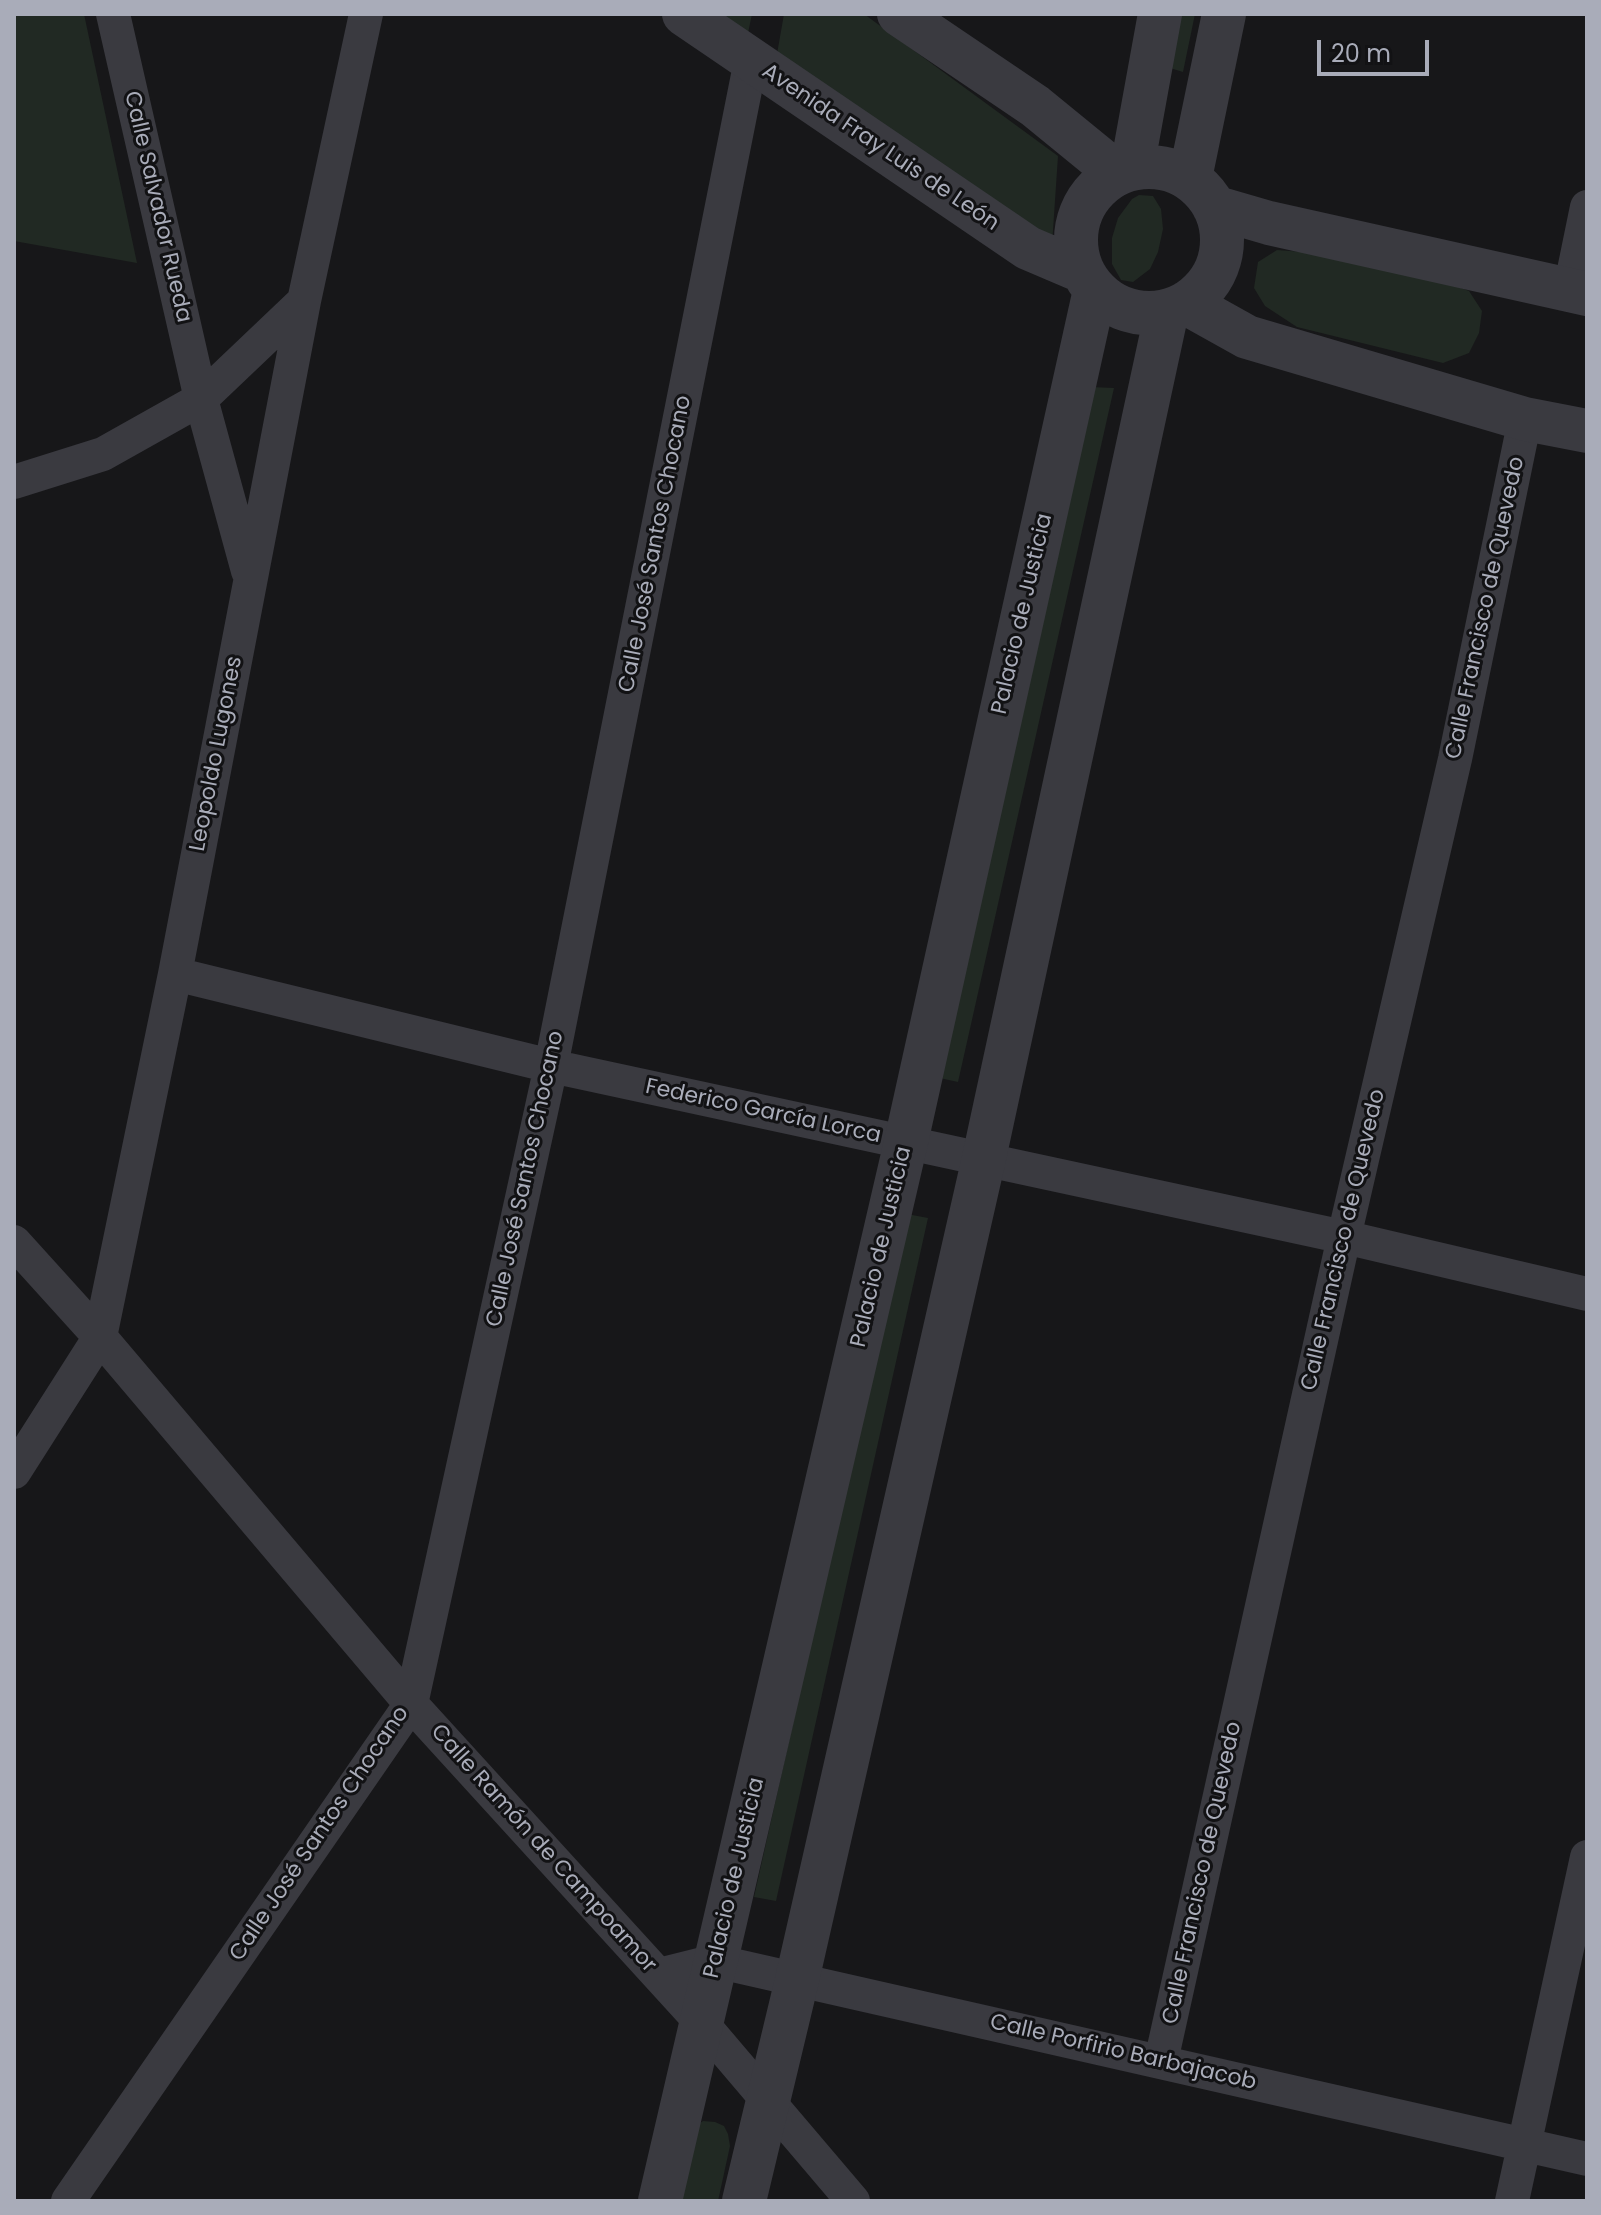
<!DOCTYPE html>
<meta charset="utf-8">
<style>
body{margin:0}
#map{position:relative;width:1601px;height:2215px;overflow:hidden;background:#171719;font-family:Poppins,sans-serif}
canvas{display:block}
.frame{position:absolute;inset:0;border:16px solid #a9acb9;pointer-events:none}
.scale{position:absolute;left:1317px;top:40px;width:112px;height:36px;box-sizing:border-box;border:4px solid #a9acb9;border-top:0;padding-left:10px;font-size:24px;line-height:28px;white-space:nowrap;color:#a9acb9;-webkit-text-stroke:6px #121214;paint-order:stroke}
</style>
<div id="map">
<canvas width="1601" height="2215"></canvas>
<div class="frame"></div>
<div class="scale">20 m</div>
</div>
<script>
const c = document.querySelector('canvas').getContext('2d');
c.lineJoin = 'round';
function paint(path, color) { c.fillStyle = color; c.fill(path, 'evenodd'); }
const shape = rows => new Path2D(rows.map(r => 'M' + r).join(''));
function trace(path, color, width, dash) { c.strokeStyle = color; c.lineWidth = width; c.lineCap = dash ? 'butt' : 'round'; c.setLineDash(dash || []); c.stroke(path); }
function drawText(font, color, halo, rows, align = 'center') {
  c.font = font + ' Poppins,sans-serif'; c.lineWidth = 6; c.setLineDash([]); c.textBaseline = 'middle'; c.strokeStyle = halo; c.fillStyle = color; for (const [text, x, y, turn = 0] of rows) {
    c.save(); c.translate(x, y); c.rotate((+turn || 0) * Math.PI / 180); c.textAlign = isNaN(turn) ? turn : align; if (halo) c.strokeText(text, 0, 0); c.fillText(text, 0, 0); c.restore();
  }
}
paint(shape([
 [14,14,84,14,137,263,14,241],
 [714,14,752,14,747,38],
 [784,14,864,14,1058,156,1052,245,777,54],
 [1171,14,1195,14,1183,72,1160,65],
 [1139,195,1153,196,1161,209,1163,229,1158,252,1150,269,1133,282,1121,280,1112,264,1112,238,1118,218,1132,199],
 [1277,250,1316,253,1448,283,1469,291,1482,311,1479,333,1469,353,1443,363,1297,327,1265,306,1254,288,1258,262],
 [1091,387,1114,388,958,1082,935,1077],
 [907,1214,928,1218,776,1901,754,1897],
 [703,2121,715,2122,724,2126,728,2134,730,2146,718,2201,676,2201,694,2127]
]), '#212923');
trace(shape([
 [113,14,201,399,304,301],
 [1570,290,1587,207],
 [14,482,103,454,201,399,248,571],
 [175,974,551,1066,1344,1237,1587,1294],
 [14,1242,100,1337,411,1704,700,2021,853,2201],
 [14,1472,100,1337,175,974,304,301,366,14],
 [659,1975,715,1961,1587,2159],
 [1161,2061,1344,1237,1455,759,1525,419],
 [68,2201,411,1704,551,1066,751,60],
 [1512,2201,1587,1857]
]), '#3a3a40', 34);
trace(shape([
 [684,14,1028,248,1082,271],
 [899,14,1035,106,1117,173],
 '1076 240a73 73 0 1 1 146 0a73 73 0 1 1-146 0Z',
 [1132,168,1160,14],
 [1190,178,1224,14],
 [1214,207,1269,223,1587,294],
 [1186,303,1247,337,1525,419,1587,431],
 [660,2201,906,1142,1095,290],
 [744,2201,797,1980,984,1158,1167,311]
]), '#3a3a40', 44);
drawText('22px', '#a9acb9', '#121214', [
 ["Avenida Fray Luis de León",880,148,34],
 ["Calle Salvador Rueda",157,207,77],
 ["Calle José Santos Chocano",656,544,-79],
 ["Calle Francisco de Quevedo",1486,608,-78],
 ["Palacio de Justicia",1023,614,-77],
 ["Leopoldo Lugones",217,754,-79],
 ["Federico García Lorca",763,1112,12],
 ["Calle José Santos Chocano",526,1179,-78],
 ["Calle Francisco de Quevedo",1344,1240,-77],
 ["Palacio de Justicia",882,1247,-77],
 ["Calle José Santos Chocano",320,1834,-56],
 ["Calle Ramón de Campoamor",543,1849,48],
 ["Calle Francisco de Quevedo",1203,1873,-78],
 ["Palacio de Justicia",735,1878,-77],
 ["Calle Porfirio Barbajacob",1123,2053,13]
]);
</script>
